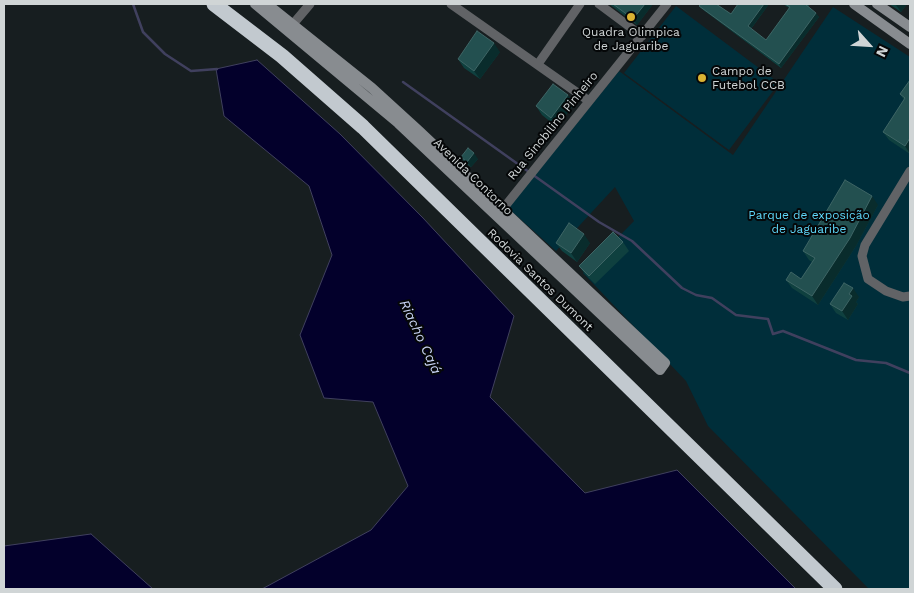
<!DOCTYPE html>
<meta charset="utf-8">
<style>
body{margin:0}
#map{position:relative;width:914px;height:593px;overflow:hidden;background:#171e20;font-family:"Work Sans",sans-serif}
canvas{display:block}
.frame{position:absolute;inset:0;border:5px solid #d0d5d6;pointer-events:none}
.north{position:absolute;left:844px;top:20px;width:50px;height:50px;-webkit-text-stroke:4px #050708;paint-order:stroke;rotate:116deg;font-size:14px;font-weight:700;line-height:20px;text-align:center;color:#d0d5d6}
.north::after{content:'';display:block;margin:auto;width:18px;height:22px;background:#d0d5d6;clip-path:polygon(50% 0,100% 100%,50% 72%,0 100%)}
</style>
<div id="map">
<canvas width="914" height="593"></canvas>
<div class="frame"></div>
<div class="north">N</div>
</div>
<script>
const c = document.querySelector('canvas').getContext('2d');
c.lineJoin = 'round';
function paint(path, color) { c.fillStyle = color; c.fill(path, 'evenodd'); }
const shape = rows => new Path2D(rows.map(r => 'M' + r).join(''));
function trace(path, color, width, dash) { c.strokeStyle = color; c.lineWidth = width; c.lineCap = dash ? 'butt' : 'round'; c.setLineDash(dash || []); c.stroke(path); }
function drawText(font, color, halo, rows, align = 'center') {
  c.font = font + ' "Work Sans",sans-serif'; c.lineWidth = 4; c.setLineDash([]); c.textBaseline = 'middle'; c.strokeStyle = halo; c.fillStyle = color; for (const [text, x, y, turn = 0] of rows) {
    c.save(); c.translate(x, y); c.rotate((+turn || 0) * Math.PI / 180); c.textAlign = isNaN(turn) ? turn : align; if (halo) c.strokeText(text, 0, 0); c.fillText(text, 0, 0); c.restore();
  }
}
paint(shape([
 [676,6,779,83,729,150,624,73],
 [833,7,910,57,910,589,869,589,708,426,686,381,583,273,634,221,615,187,556,251,508,208,619,71,733,155]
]), '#002e3a');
const water = shape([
 [257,60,340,134,423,218,514,316,490,397,585,493,677,470,796,589,262,589,371,530,408,486,373,402,324,398,300,335,332,255,309,186,224,116,216,69,257,60],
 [91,534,153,589,4,589,4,546,91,534]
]);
paint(water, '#03002b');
trace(water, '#40405e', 1);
trace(shape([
 [133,4,143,32,165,54,191,71,217,69],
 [403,82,599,222,632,241,682,288,696,295,712,298,736,315,768,319,773,334,783,331,856,360,886,363,910,373]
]), '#40405e', 2.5);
trace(shape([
 [451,4,589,101],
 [599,4,642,36],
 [288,30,310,4],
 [538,64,580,4],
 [910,171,865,245,862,256,868,279,886,291,903,297,910,296],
 [498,215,667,4]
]), '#616366', 9);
trace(shape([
 [255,4,398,123,660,370,665,363,418,130,372,88,267,4],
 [854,4,910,44],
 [877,4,910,27]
]), '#888c90', 10);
trace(shape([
 [214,4,282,56,363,127,835,589]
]), '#c2c9cf', 15);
paint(shape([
 [609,4,653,4,637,25],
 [738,4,769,4,751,29,766,40,789,8,783,4,809,4,809,5,808,7,819,17,781,68,702,9,699,6,718,5,731,14],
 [889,4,907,4,901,12],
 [500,52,480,79,464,68,458,59],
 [910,80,910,154,889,140,883,132,904,100,900,94],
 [574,104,557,127,542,115,536,106],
 [461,157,478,159,471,167,465,163],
 [878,205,856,246,818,305,792,288,786,280,801,279,812,262,809,260,803,251],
 [623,242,629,251,595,284,585,274,579,266],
 [556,243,590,243,577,262,562,251],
 [859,297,856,302,858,304,848,320,836,313,830,304]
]), '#0f403f');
paint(shape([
 [645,4,653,4,637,25,633,19],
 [764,4,769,4,750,30,748,26],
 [897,4,907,4,901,12,896,5],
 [816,13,819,17,781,68,779,64],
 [494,43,500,52,480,79,474,71],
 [568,95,574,104,557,127,551,118],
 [910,138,910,154,905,146],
 [474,153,478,159,471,167,467,162],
 [872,196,878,205,856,246,818,305,812,296],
 [584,234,590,243,577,262,571,253],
 [853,288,859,297,856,302,858,304,848,320,842,311,849,294]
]), '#092c2c');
const building = shape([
 [613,4,645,4,633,19,613,4],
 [701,4,716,4,731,14,738,4,764,4,748,26,766,40,790,7,785,4,805,4,816,13,779,64,699,6,701,4],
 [477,31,494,43,474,71,458,59,477,31],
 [910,80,910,138,905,146,883,132,905,98,900,94,910,80],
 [553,84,568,95,551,118,536,106,553,84],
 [468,148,474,153,467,162,461,157,468,148],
 [845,180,872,196,850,238,812,296,786,280,791,272,801,279,815,258,803,251,845,180],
 [569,223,584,234,571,253,556,243,569,223],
 [613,232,623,242,589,276,579,266,613,232],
 [844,283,853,288,849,294,852,296,842,311,830,304,844,283]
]);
paint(building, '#235050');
trace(building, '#3e6565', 1);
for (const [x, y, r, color] of [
 [631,17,5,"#dab333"],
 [702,78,5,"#dab333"]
]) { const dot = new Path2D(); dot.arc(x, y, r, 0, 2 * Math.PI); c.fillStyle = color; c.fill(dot); trace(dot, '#050708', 2); }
drawText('12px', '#d0d5d6', '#050708', [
 ["Quadra Olimpica",631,32],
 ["de Jaguaribe",631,46],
 ["Campo de",712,71,"left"],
 ["Futebol CCB",712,85,"left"]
]);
drawText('12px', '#d0d5d6', '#050708', [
 ["Rua Sinobilino Pinheiro",553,126,-51],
 ["Avenida Contorno",473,177,44],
 ["Rodovia Santos Dumont",540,280,44]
]);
drawText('12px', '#5ed7f9', '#050708', [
 ["Parque de exposição",809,215],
 ["de Jaguaribe",809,229]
]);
drawText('italic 14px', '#c8d3f4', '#050708', [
 ["Riacho Cajá",420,337,65]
]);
</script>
